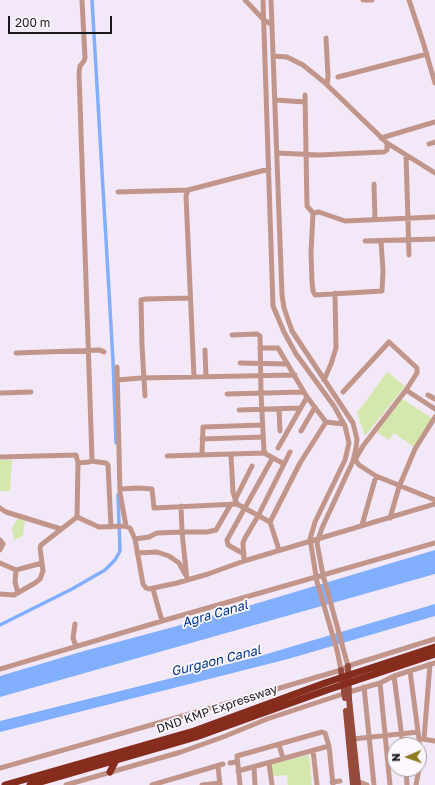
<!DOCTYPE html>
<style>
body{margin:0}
#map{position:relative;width:435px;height:785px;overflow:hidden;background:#f3e8f7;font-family:"Golos Text",sans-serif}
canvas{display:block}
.north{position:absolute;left:387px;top:737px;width:40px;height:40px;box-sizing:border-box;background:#fcf8fe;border:1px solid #a29ea4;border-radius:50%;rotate:268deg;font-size:11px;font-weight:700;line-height:16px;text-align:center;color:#1b181d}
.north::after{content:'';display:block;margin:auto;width:14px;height:18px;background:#927920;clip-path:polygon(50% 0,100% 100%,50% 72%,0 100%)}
.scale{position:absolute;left:8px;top:16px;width:104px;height:18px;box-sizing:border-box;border:2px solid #1b181d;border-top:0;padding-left:5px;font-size:12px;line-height:14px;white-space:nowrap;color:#1b181d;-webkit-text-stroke:3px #fcf8fe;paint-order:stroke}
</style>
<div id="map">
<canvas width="435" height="785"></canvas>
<div class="north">N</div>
<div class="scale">200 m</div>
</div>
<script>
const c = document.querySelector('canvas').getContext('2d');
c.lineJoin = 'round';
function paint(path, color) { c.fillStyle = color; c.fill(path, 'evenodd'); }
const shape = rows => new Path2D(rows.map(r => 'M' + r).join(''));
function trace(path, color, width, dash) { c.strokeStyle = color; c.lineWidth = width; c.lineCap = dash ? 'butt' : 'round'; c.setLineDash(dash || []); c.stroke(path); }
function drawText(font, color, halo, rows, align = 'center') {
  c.font = font + ' "Golos Text",sans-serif'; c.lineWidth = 3.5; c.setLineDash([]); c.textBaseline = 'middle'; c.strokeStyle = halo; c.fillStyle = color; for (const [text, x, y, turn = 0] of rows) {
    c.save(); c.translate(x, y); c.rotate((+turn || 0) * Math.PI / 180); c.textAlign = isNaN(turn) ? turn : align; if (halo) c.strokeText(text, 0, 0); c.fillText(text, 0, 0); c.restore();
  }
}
paint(shape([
 [387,372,405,386,365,436,357,413],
 [401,398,433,419,414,447,394,433,389,440,377,432],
 [0,460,12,460,10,491,0,491],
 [18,518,25,521,23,536,14,540,12,528],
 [309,755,312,785,288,785,287,775,272,776,271,764]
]), '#d4e7ac');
paint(shape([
 [435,550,435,574,0,697,0,676,84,651,203,619,222,612,238,609],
 [435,604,435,616,288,659,0,732,0,721,260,656]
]), '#81affe');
trace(shape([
 [92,0,113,360,116,443],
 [0,625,72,589,105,570,115,560,120,551,118,495]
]), '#81affe', 3.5);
trace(shape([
 [245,0,263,19,272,25],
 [263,0,273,306,284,332,296,354,334,406,345,426,349,443,345,460,315,522,310,539,317,582,337,650,341,670],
 [271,0,282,295,284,308,292,331,353,423,357,439,356,448,353,461,322,528,317,543,323,575,348,666],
 [363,0,372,0],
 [409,0,423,42,435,83],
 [326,38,328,76,327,85],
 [273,56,287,57,303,65,324,82,387,143,435,173],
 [338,77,427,54],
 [305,95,307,206,313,213],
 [275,100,305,102],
 [381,138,435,122],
 [429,144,435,142],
 [277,153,319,155,384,152,387,150,387,143],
 [406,155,409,255],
 [374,184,375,220],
 [118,192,188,190],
 [365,241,435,239],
 [381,241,383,271,382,291,315,295,313,291,312,281,311,253,313,213,319,212,345,221,435,217],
 [232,335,257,334,260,336,261,393,264,451,266,454,284,464],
 [260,348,278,348,307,397,326,422,343,424],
 [205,350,206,377],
 [16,353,100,350,104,352],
 [240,363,288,364],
 [117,367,120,493,126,526],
 [194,377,186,196,188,190,269,169],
 [117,380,141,378,295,375],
 [324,380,331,364,336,348,335,293],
 [406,390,435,409],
 [343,392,389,342,417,368,417,373,406,390,363,446,356,458,356,461,359,465,376,476,435,500],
 [0,393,31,392],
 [227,394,304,392],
 [428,395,435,399],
 [145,396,142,345,141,300,146,299,190,298],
 [279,409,280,431],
 [239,410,300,408],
 [301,431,315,407],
 [202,439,263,437],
 [278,448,307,397],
 [202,455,203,427,262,425],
 [231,455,233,492,237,504],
 [167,456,264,453],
 [0,457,76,455,78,463,77,517,99,527,124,526,130,528,135,539,143,584,146,588,149,589,177,583,208,574,244,561,435,504],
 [91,461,106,463,108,465,111,527],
 [78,463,89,462,91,461,92,459,79,73,80,66,84,61,85,58,82,0],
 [120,489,139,488,152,489,154,508,237,504,270,522,279,550],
 [235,500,252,466],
 [0,508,6,512,61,529],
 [390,518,399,487,415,449,435,417],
 [270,522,300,463,326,422],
 [362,525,376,476],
 [135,539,149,537,157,533,182,532,181,506],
 [0,540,3,544,0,550],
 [137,553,157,552,169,556,179,563,185,574],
 [244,554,228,545,227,540,272,459],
 [244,561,243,543,245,538,258,516,290,452],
 [0,563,16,570,42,563,40,548,41,545,77,517],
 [16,570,15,582,18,593],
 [187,580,182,532,207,532,216,530,231,504],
 [153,589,162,621],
 [0,594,14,595,35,583,40,579,43,571,42,563],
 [75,624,73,638,76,646],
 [0,669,162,621,435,543],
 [410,671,419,739,419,768],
 [394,676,403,745],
 [380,683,390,785],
 [364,687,374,785],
 [353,739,418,732],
 [422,739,435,741],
 [424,739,430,664],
 [279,745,283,758],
 [313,750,317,785],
 [230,763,236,762],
 [269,763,272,785],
 [218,766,220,785],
 [254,767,255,785],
 [0,768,263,693,341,670,348,666,435,639],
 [406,769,407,785],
 [238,771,329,746],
 [357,781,367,785],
 [332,782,340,781],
 [66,785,181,752,223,737,267,719,349,692,380,683,394,676,435,663],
 [152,785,223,764],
 [202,785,220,783],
 [240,785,237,756,322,732,325,733,329,746,333,785],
 [416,785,419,769]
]), '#c2958b', 5);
trace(shape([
 [348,666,349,699,358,785],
 [341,670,345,698],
 [346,711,353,785]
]), '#964a3b', 6);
trace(shape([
 [110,772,116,760],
 [5,785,194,731,325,683,435,647],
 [30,785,196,737,327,690,435,654]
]), '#852c1c', 7);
drawText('12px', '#1b181d', '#fcf8fe', [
 ["DND KMP Expressway",217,709,-19]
]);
drawText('italic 13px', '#01368e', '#fcf8fe', [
 ["Agra Canal",215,614,-16],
 ["Gurgaon Canal",216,661,-14]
]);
</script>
